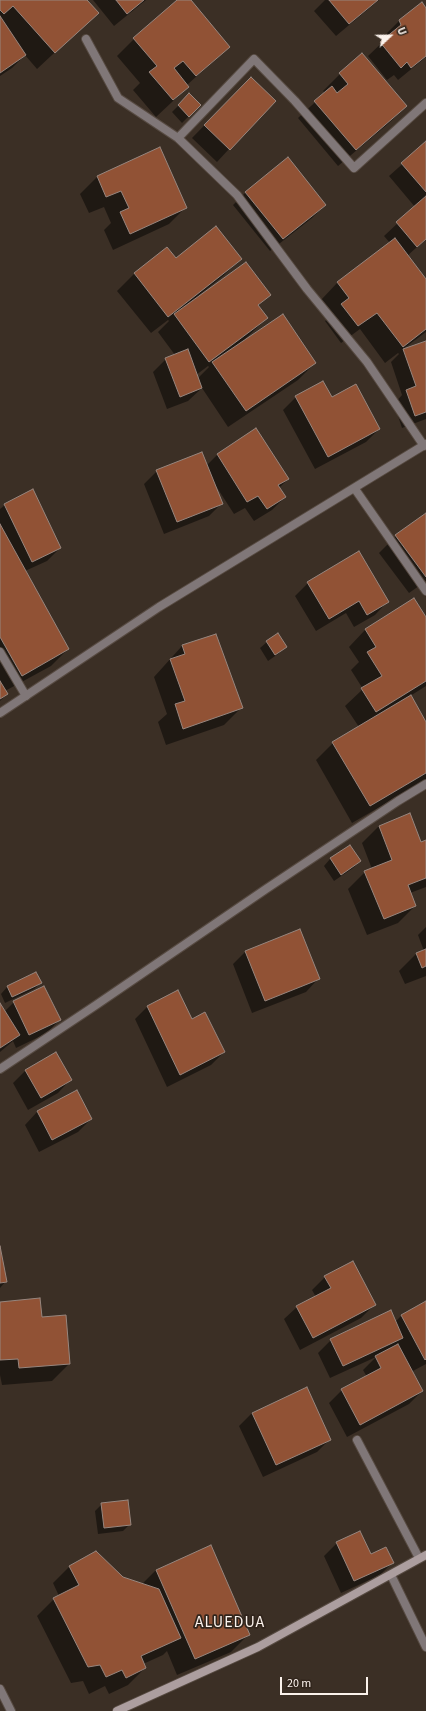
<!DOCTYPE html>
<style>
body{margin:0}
#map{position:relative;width:426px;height:1711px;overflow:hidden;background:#3b2f25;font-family:"Source Sans 3",sans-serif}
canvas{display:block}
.north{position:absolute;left:370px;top:16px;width:40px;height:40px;-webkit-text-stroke:3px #31251c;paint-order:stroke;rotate:68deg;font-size:11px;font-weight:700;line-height:16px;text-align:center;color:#fbf2ec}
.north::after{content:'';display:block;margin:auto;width:14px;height:18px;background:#fbf2ec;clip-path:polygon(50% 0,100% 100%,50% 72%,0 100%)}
.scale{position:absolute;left:280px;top:1677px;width:88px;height:18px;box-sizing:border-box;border:2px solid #fbf2ec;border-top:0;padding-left:5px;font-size:12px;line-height:14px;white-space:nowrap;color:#fbf2ec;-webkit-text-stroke:3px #31251c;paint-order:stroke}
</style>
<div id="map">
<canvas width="426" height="1711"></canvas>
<div class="north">U</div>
<div class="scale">20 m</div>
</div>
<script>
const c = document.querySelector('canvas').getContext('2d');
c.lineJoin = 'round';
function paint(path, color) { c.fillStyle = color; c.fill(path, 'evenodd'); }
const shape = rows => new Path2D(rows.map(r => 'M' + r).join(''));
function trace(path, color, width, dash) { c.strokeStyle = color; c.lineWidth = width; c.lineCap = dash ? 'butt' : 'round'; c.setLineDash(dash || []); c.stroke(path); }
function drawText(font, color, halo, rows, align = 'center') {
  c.font = font + ' "Source Sans 3",sans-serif'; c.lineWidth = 3.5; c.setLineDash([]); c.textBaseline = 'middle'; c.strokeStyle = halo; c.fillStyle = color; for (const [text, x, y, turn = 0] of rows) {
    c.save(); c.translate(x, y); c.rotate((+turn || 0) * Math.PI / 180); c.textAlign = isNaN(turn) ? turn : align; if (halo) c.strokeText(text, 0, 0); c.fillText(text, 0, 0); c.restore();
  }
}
paint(shape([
 [0,0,85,0,97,13,37,69,25,55,12,68,0,76],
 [93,0,146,0,114,26],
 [179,0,190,0,229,47,187,85,188,87,156,117,133,90,140,83,117,56,134,39],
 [325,0,379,0,336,36,314,11],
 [426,9,426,57,398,80,394,75,387,80,368,56,388,37,387,33,400,20],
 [340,74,406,106,389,123,338,166,298,118,325,93,323,91],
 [238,91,229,149,217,162,192,138],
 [189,95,193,112,182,123,172,112],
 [426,143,426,239,407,256,426,281,426,332,403,349,426,342,426,419,402,428,394,404,402,395,391,362,399,354,398,353,385,363,360,329,341,343,325,321,332,315,321,300,337,283,390,243,384,236,415,207,389,176],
 [159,148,186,207,169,224,113,250,104,230,111,223,104,207,89,213,80,194,97,177],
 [246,192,325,205,312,218,270,251,233,205],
 [167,248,175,260,240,259,223,276,199,295,200,297,269,295,258,306,267,318,245,339,315,363,298,380,228,427,202,388,188,401,167,409,153,372,166,359,175,355,158,332,169,321,168,320,151,333,117,291,134,274],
 [208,366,209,367,198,378,196,375],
 [296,397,331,399,379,429,366,442,315,469,283,410],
 [256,430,288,479,279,488,285,497,272,510,254,521,245,508,234,514,214,483,222,503,209,516,164,534,144,484,157,471,206,466,217,455],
 [5,505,60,548,47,561,25,571,68,649,51,666,5,691,7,694,0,701,0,509],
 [426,514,426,581,409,593,379,553,396,536],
 [308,583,387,602,375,615,354,627,346,613,316,631,295,596],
 [426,619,426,686,410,696,426,724,426,780,352,823,316,760,333,743,359,727,345,706,363,689,351,670,359,662,349,647,365,630],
 [216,635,241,708,224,725,166,745,158,722,167,714,154,677,182,646],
 [267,642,285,647,278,654,268,661,260,648],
 [409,814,421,843,426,841,426,887,410,893,415,906,398,923,367,935,348,889,365,872,372,869,362,843,379,826],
 [350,846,360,861,353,868,334,881,324,866,330,859],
 [426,927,426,976,405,984,399,971,416,954,424,951,418,935],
 [246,951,318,979,306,992,252,1013,233,964],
 [36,973,41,983,34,989,5,1003,1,994,7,987],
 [14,1002,59,1020,47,1033,16,1048,13,1041,0,1052,0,1005,4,1012],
 [147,1007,192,1020,224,1052,211,1065,167,1087,135,1019],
 [25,1071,70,1080,58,1093,28,1110,13,1083],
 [77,1091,91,1119,78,1132,39,1152,25,1125,37,1112],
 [0,1251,6,1281,0,1288],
 [325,1277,374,1305,361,1318,300,1350,284,1319,297,1307,316,1297,312,1290],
 [426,1302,426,1364,411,1372,422,1391,409,1404,347,1437,329,1403,342,1390,367,1377,363,1370,376,1357,330,1378,318,1353,331,1340,395,1322,401,1316],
 [0,1303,41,1318,69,1364,52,1381,2,1385,0,1375],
 [252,1413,330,1439,317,1452,263,1477,239,1426],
 [102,1504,130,1524,123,1531,98,1534,95,1511],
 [337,1543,370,1555,393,1562,380,1575,341,1593,324,1556],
 [70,1566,122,1578,142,1584,156,1570,248,1635,231,1652,177,1675,167,1651,163,1655,143,1664,145,1668,128,1685,109,1694,105,1686,89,1694,83,1681,71,1683,37,1616,54,1599,59,1596,53,1583]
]), '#0007');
const building = shape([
 [0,0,87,0,99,13,55,53,13,6,4,14,0,10,0,0],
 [116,0,144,0,127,14,116,0],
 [177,0,191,0,230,47,196,76,183,61,174,68,189,87,173,100,149,72,157,66,133,38,177,0],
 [329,0,378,0,349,24,329,0],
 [422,2,426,8,426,56,411,68,407,62,401,68,380,42,401,25,399,20,422,2],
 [0,16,26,55,0,73,0,16],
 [362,53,407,106,356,150,314,101,332,86,337,93,348,84,339,73,362,53],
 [251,77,276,101,230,150,204,125,251,77],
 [189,93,201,105,189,117,178,105,189,93],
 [426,141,426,192,401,163,426,141],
 [160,147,187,208,130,234,120,212,129,208,121,191,106,197,97,176,160,147],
 [288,157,326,205,283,239,245,192,288,157],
 [426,196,426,239,417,247,396,222,426,196],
 [216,226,242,259,168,317,134,273,167,247,176,258,216,226],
 [395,238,426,279,426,329,403,347,377,313,358,326,341,304,349,298,337,282,395,238],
 [246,262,271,295,258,305,268,318,209,362,174,314,246,262],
 [283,314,316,363,246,411,212,362,283,314],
 [426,341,426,412,415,416,406,390,416,386,403,349,426,341],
 [188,349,202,388,180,397,165,358,188,349],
 [323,381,332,397,356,384,380,429,328,457,295,396,323,381],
 [256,428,289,479,278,485,286,497,267,509,258,496,247,502,217,454,256,428],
 [202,452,223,504,177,522,156,470,202,452],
 [33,489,61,548,32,562,4,504,33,489],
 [426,513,426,577,395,535,426,513],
 [0,524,69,649,22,676,0,637,0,524],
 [359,551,389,602,367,615,359,601,329,619,307,582,359,551],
 [414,598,426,617,426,681,376,712,361,688,382,676,367,652,376,647,365,629,414,598],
 [278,633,287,647,275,655,266,641,278,633],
 [216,634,243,708,183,729,175,704,185,701,170,659,185,654,182,645,216,634],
 [0,681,8,694,0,699,0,681],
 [411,695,426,722,426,773,370,806,332,742,411,695],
 [410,813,421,842,426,840,426,878,408,885,416,906,384,919,364,871,392,860,379,826,410,813],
 [350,845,361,861,341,875,330,858,350,845],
 [300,929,320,979,265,1001,245,951,300,929],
 [426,949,426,966,422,968,416,953,426,949],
 [36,972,42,983,12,997,7,986,36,972],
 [44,986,61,1020,29,1035,13,1001,44,986],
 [178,990,192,1019,205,1012,225,1052,180,1075,147,1006,178,990],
 [0,1003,20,1035,0,1048,0,1003],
 [56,1052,72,1080,41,1098,25,1070,56,1052],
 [77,1090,92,1119,52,1140,37,1111,77,1090],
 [0,1246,7,1282,0,1283,0,1246],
 [353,1261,376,1305,313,1338,296,1306,331,1288,324,1276,353,1261],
 [40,1298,42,1317,66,1315,70,1364,19,1368,18,1359,0,1360,0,1302,40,1298],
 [426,1301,426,1359,425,1360,401,1315,426,1301],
 [391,1310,403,1338,343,1366,330,1339,391,1310],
 [398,1344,423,1391,360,1425,341,1389,381,1368,375,1356,398,1344],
 [307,1387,331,1440,276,1465,252,1413,307,1387],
 [128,1500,131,1525,104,1528,101,1503,128,1500],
 [360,1531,371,1554,386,1547,394,1563,354,1581,336,1542,360,1531],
 [211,1545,250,1635,195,1659,156,1570,211,1545],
 [96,1551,123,1577,159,1589,181,1638,141,1656,146,1668,126,1678,122,1670,106,1677,100,1665,88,1667,53,1598,79,1585,69,1566,96,1551]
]);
paint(building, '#915235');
trace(building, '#97867e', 1);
const lane = shape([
 [0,652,26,696]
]);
const street = shape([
 [86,39,118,98,178,138,237,195,307,289,367,362,424,446],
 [178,138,254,59,295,101,354,168,426,103],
 [355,489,426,591],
 [0,713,159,607,426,444],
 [0,1069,96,1005,266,889,398,801,426,784],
 [357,1440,419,1558],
 [391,1575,426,1647],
 [0,1689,11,1711]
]);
const secondary = shape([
 [117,1711,258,1647,426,1555]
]);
trace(lane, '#564a41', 10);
trace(street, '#564a41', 10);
trace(secondary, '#564a41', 10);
trace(lane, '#807778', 8);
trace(street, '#807778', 8);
trace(secondary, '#ac9e9f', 8);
c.letterSpacing = '1px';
drawText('16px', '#fbf2ec', '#31251c', [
 ["ALUEDUA",230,1623]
]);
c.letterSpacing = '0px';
</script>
